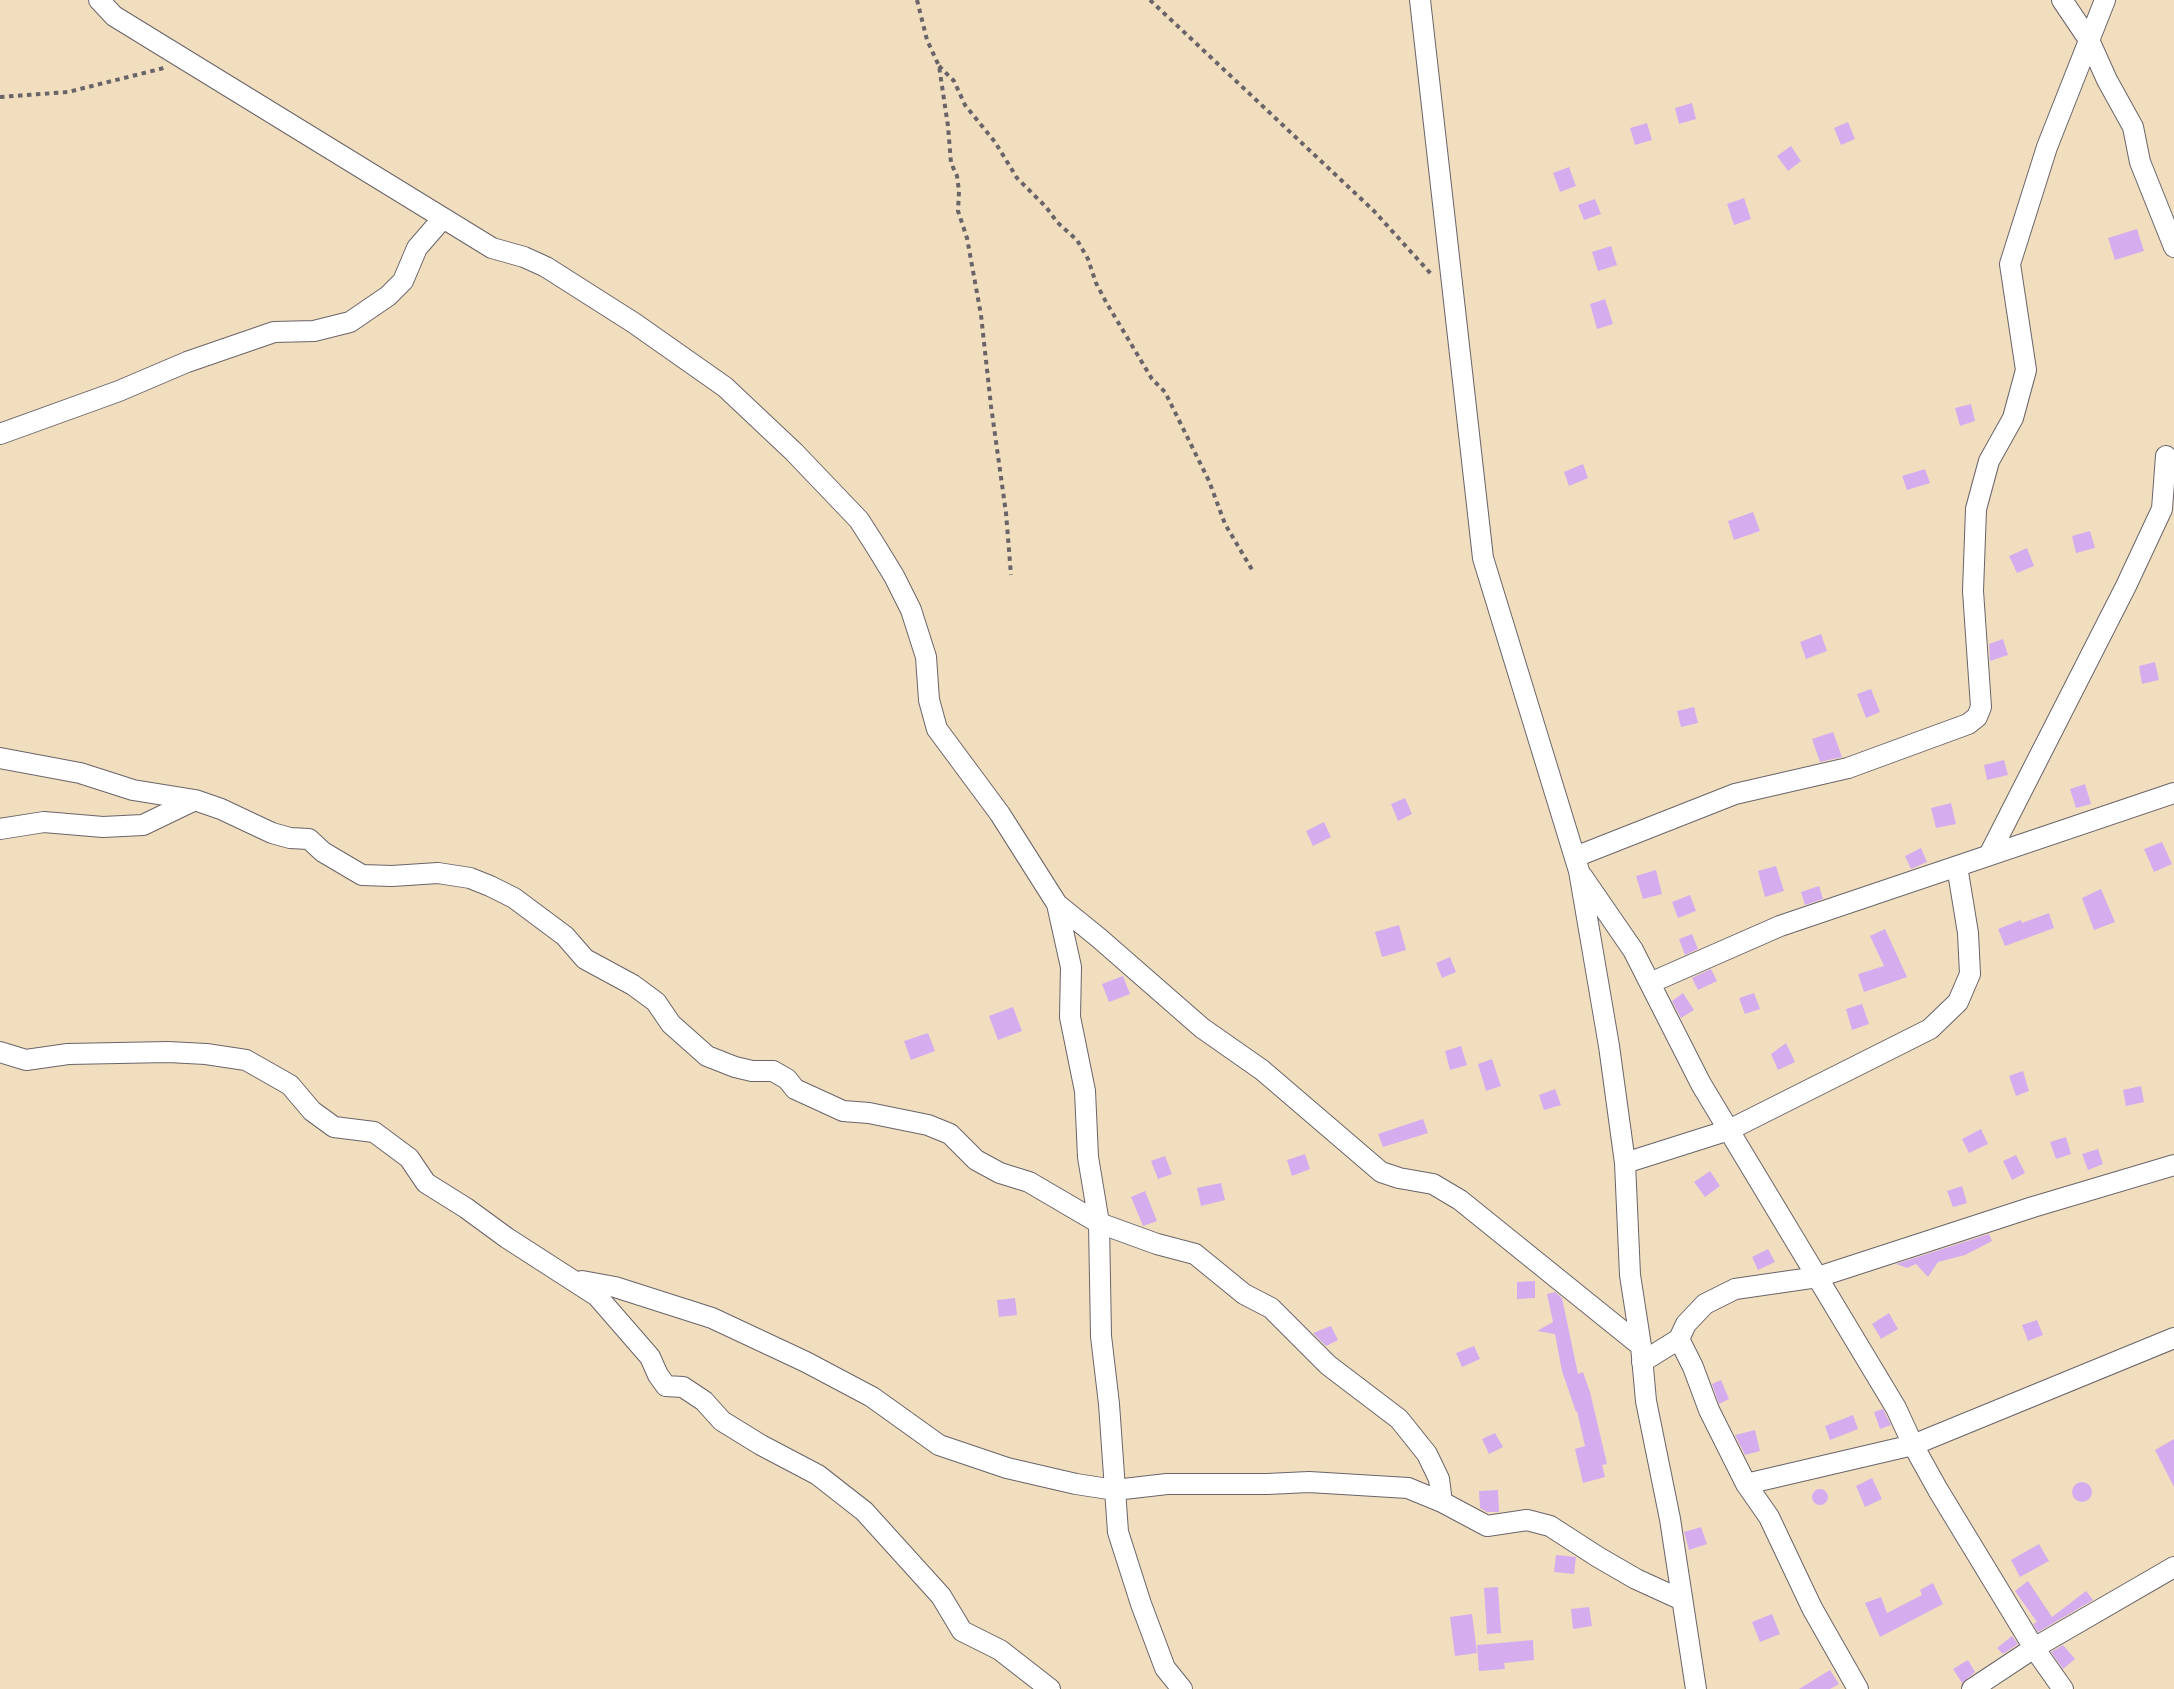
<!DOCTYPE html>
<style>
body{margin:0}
canvas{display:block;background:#f1debe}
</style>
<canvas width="2174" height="1689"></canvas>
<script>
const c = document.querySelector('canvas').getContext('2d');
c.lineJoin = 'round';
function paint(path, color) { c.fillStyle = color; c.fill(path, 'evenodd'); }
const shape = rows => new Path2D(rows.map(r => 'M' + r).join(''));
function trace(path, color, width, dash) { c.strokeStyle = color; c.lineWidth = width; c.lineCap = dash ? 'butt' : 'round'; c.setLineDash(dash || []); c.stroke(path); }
paint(shape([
 [1692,103,1696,119,1679,124,1675,108],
 [1848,122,1855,139,1841,145,1834,128],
 [1647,123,1652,140,1635,145,1630,128],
 [1791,146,1801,161,1788,171,1777,156],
 [1569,167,1576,186,1560,192,1553,173],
 [1744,198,1751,219,1734,225,1727,204],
 [1595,199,1601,214,1584,220,1578,205],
 [2137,229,2144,251,2115,260,2108,238],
 [1611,246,1617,265,1598,271,1592,252],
 [1605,299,1613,324,1597,329,1590,304],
 [1971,404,1975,421,1960,426,1955,408],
 [1583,464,1588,478,1569,486,1564,472],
 [1925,469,1930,483,1907,490,1902,476],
 [1753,512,1760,531,1734,540,1728,521],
 [2090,531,2095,548,2076,553,2072,536],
 [2027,548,2034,566,2017,573,2009,556],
 [1821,634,1827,651,1806,659,1800,642],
 [2003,639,2008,655,1990,661,1989,644],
 [2155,662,2159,680,2142,684,2139,666],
 [1871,689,1880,712,1866,718,1857,694],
 [1694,707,1698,723,1681,727,1677,711],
 [1833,732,1842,757,1820,762,1812,739],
 [2004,760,2008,775,1987,780,1984,765],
 [2085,784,2091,804,2076,808,2070,789],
 [1405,798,1412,814,1398,821,1391,804],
 [1951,803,1956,824,1936,828,1931,808],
 [1324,822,1331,837,1313,846,1306,831],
 [2162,842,2172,864,2154,872,2144,849],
 [1921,848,1927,862,1911,869,1905,856],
 [1776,866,1784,891,1765,897,1758,871],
 [1656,870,1662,894,1643,899,1636,876],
 [1819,886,1823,899,1805,905,1801,892],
 [2101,889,2115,922,2094,930,2082,898],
 [1690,895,1696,911,1678,918,1672,902],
 [2049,913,2054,928,2005,946,1998,929,2021,920,2022,923],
 [1399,925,1406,950,1382,957,1375,932],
 [1885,929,1907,977,1864,992,1858,974,1884,966,1870,936],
 [1692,934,1698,949,1685,955,1679,939],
 [1450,957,1456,972,1442,978,1436,963],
 [1711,969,1717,981,1698,990,1692,978],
 [1123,976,1130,994,1109,1002,1102,984],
 [1683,993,1694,1010,1681,1018,1672,1001],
 [1754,993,1760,1009,1745,1014,1739,998],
 [1862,1004,1869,1024,1852,1030,1846,1009],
 [1013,1007,1022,1031,998,1040,989,1016],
 [928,1033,935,1051,911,1060,904,1041],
 [1786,1043,1795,1062,1778,1070,1771,1054],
 [1461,1046,1467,1065,1450,1070,1445,1051],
 [1492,1059,1501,1086,1486,1091,1478,1064],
 [2023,1071,2029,1091,2016,1096,2009,1076],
 [2141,1086,2144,1102,2126,1106,2123,1090],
 [1555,1089,1561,1105,1544,1110,1539,1095],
 [1423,1119,1428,1133,1383,1147,1378,1134],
 [1981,1129,1988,1144,1969,1153,1962,1139],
 [2066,1137,2071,1154,2056,1159,2050,1142],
 [2098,1149,2103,1164,2088,1170,2082,1154],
 [1305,1154,1310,1169,1292,1176,1287,1160],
 [2016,1155,2025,1173,2012,1180,2003,1161],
 [1165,1156,1172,1174,1158,1179,1151,1161],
 [1710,1171,1720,1186,1705,1197,1694,1182],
 [1221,1183,1225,1200,1201,1206,1197,1188],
 [1962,1186,1967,1203,1953,1207,1947,1191],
 [1145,1191,1157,1221,1143,1226,1131,1197],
 [1989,1234,1992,1241,1965,1255,1938,1262,1928,1277,1916,1264,1907,1268,1896,1264],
 [1768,1249,1775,1262,1758,1270,1752,1257],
 [1535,1281,1535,1298,1517,1299,1517,1282],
 [1555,1292,1562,1298,1578,1374,1583,1372,1590,1392,1607,1464,1602,1465,1605,1477,1583,1483,1575,1449,1585,1446,1577,1411,1576,1412,1562,1371,1555,1334,1537,1331,1553,1322,1547,1294],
 [1015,1298,1017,1315,999,1317,997,1300],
 [1889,1313,1898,1329,1881,1339,1872,1324],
 [2037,1320,2043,1335,2028,1341,2022,1325],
 [1331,1326,1338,1340,1326,1346,1313,1333],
 [1474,1346,1480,1359,1462,1367,1456,1353],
 [1721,1380,1729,1399,1719,1404,1712,1384],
 [1883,1409,1891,1425,1880,1429,1874,1412],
 [1853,1415,1858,1429,1830,1440,1825,1426],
 [1755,1430,1760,1451,1745,1455,1735,1435],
 [1495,1433,1503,1447,1489,1454,1482,1439],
 [2174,1439,2174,1487,2155,1450],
 [1872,1478,1882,1499,1865,1507,1856,1486],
 '2072 1492a10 10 0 1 1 20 0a10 10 0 1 1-20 0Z',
 '1812 1497a8 8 0 1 1 16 0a8 8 0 1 1-16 0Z',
 [1498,1490,1499,1512,1487,1512,1480,1508,1479,1491],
 [1701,1527,1707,1544,1689,1550,1684,1532],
 [2039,1544,2049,1561,2020,1577,2011,1560],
 [1556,1555,1576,1557,1574,1574,1554,1572],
 [2028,1581,2052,1617,2086,1591,2093,1600,2038,1632,2033,1624,2037,1622,2015,1591],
 [1933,1583,1943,1604,1880,1637,1865,1603,1881,1597,1887,1613,1922,1595,1920,1590],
 [1498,1587,1501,1633,1487,1634,1484,1588],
 [1589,1607,1592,1626,1573,1629,1571,1609],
 [1472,1614,1477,1653,1455,1656,1450,1617],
 [1772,1614,1780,1634,1760,1642,1752,1622],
 [2012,1636,2018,1644,2003,1654,1997,1648],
 [1533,1640,1534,1660,1504,1663,1505,1669,1479,1671,1477,1645],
 [2063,1645,2075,1659,2063,1669,2051,1652],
 [1968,1660,1975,1672,1962,1683,1953,1669],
 [1830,1670,1839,1684,1830,1689,1799,1689]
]), '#d5adef');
const minor = shape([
 [99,0,114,16,492,248,524,257,546,267,634,323,725,387,794,452,859,520,875,545,894,576,911,610,926,657,929,700,937,729,1000,814,1057,904,1099,938,1202,1028,1262,1070,1381,1172,1399,1178,1433,1184,1460,1200,1641,1346],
 [1420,0,1483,558,1579,871,1609,1046,1625,1163,1630,1275,1641,1346,1646,1401,1670,1519,1696,1689],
 [2062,0,2089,40,2107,80,2133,127,2140,162,2174,247],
 [0,434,119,391,187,362,274,332,314,331,350,322,388,296,403,281,417,248,443,218],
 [0,758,80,773,133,790,195,800],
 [0,829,44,822,103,827,143,825,195,800,221,809,272,833,290,838,309,839,323,852,362,875,392,876,438,873,470,878,490,886,514,898,565,936,585,959,633,985,656,1002,671,1024,707,1056,735,1067,752,1071,773,1071,787,1079,795,1089,843,1111,869,1113,928,1125,950,1134,976,1160,1000,1173,1029,1182,1099,1223,1157,1244,1195,1254,1244,1294,1271,1308,1328,1365,1399,1419,1427,1454,1439,1479,1442,1502,1487,1526,1527,1520,1550,1526,1598,1557,1636,1579,1682,1600],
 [1989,855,2126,586,2162,509,2166,456],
 [1575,857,1735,794,1848,768,1968,724,1977,717,1981,707,1973,591,1976,509,1989,461,2013,418,2026,370,2010,264,2047,147,2105,0],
 [1582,876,1633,950,1701,1084,1896,1408,1913,1445,1938,1490,2034,1648,2063,1689],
 [1057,904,1071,967,1070,1017,1085,1091,1088,1157,1099,1223,1101,1336,1109,1404,1118,1532,1141,1604,1165,1668,1182,1689],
 [1650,983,1780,926,2174,793],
 [0,1052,26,1060,68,1054,168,1052,206,1054,246,1060,290,1085,312,1111,334,1127,374,1132,409,1158,426,1183,466,1208,507,1238,597,1296,650,1357,658,1375,666,1386,683,1387,704,1401,722,1421,761,1445,818,1475,864,1511,941,1596,962,1631,1000,1650,1050,1689],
 [1625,1163,1729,1130,1930,1029,1958,1002,1970,974,1968,933,1957,866],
 [582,1281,615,1287,712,1318,806,1362,872,1397,939,1445,1007,1468,1076,1484,1115,1490,1167,1484,1267,1484,1309,1482,1408,1488,1442,1502],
 [1679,1339,1686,1324,1705,1304,1735,1289,1818,1277,2033,1207,2174,1165],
 [1642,1362,1679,1339,1693,1367,1709,1410,1746,1484,1769,1517,1812,1608,1858,1689],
 [1746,1484,1913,1445,2174,1338],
 [1972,1689,2034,1648,2174,1567]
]);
trace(minor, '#6a6469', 22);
trace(shape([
 [917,0,927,40,939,66,948,126,951,163,957,176,959,191,958,211,967,238,981,315,991,406,1006,513,1011,575],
 [1150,0,1374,211,1432,275],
 [939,66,954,81,965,105,995,142,1017,178,1046,207,1057,222,1077,240,1088,259,1096,283,1106,302,1152,379,1165,392,1209,481,1225,524,1254,573],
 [0,97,68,92,164,68]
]), '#6a6469', 4, [4.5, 4.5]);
trace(minor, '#fff', 20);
</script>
